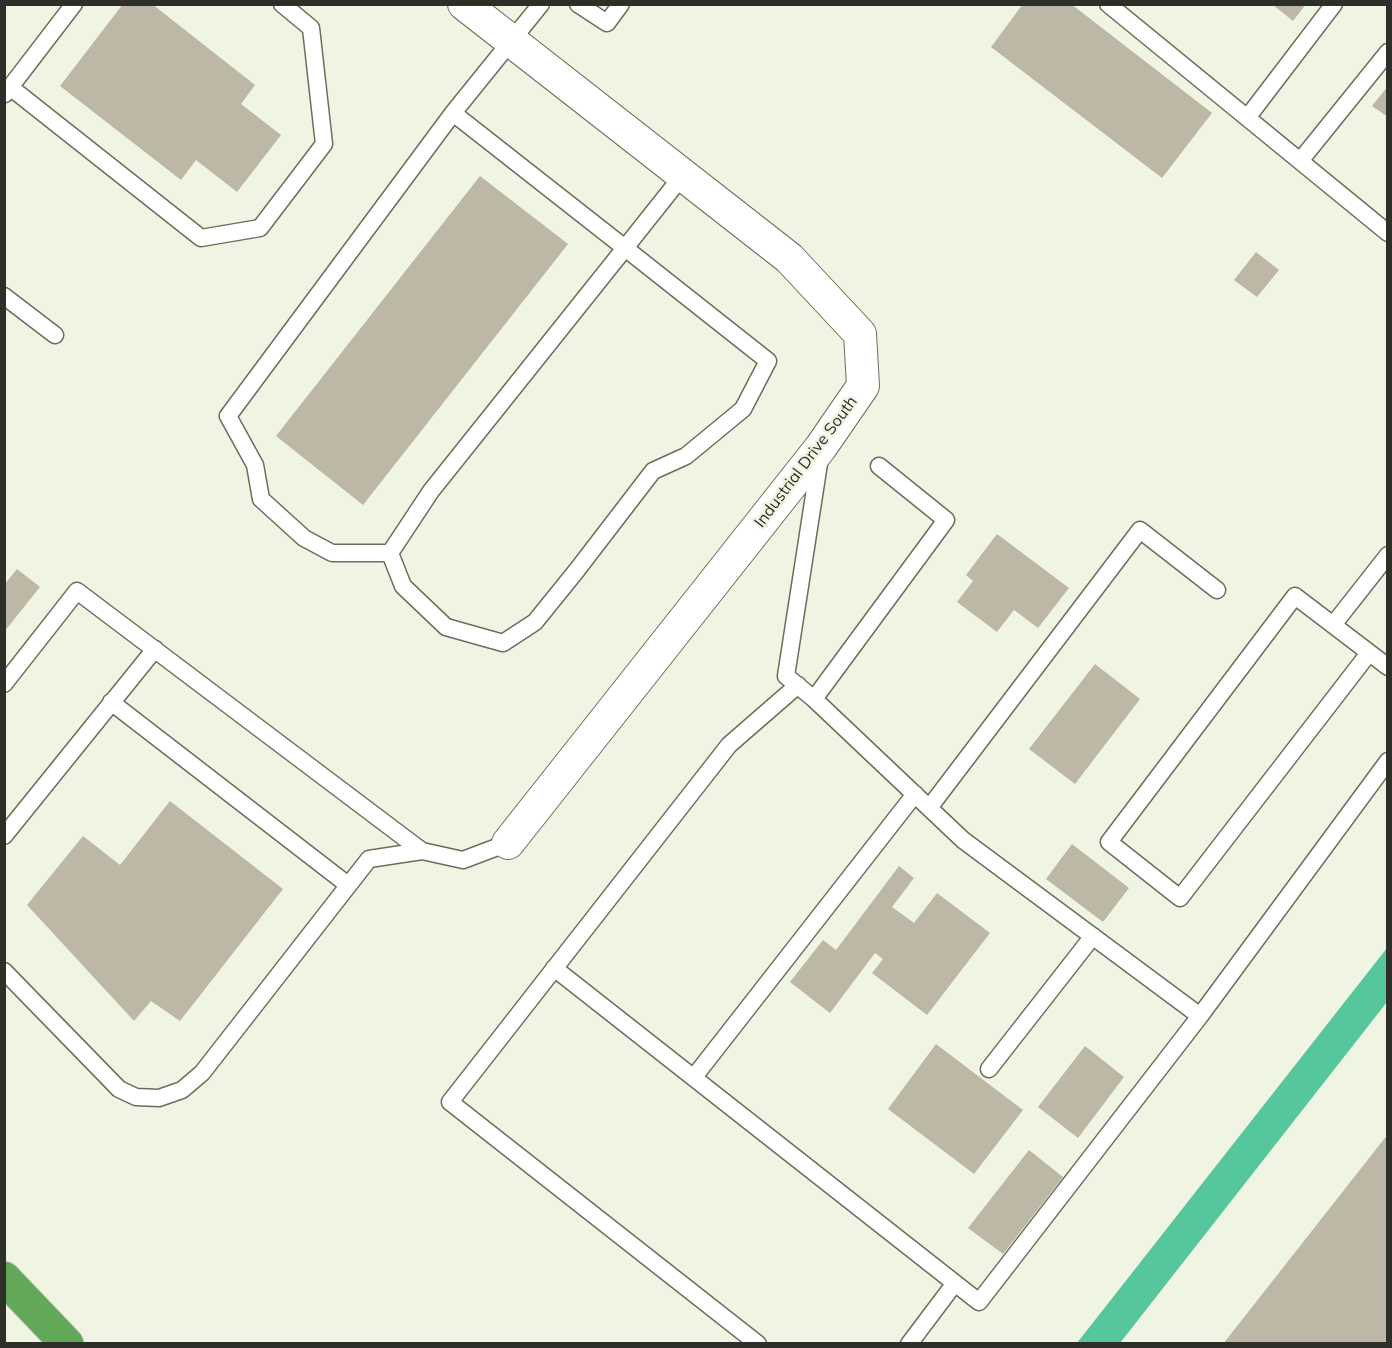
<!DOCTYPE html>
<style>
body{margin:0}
#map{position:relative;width:1392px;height:1348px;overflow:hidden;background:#f0f4e2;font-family:Mulish,sans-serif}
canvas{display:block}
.frame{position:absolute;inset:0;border:6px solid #2d2f28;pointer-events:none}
</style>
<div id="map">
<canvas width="1392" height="1348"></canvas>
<div class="frame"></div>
</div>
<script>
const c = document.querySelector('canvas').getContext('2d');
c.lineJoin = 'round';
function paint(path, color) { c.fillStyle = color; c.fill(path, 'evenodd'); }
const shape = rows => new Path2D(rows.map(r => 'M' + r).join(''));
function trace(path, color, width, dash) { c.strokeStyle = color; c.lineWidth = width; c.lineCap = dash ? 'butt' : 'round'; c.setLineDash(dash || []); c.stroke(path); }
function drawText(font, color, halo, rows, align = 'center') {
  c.font = font + ' Mulish,sans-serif'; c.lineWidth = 5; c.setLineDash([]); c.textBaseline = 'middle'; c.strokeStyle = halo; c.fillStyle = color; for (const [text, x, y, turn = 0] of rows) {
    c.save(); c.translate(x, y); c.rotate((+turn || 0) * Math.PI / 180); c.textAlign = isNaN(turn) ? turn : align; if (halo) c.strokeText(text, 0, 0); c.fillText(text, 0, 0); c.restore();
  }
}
paint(shape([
 [1387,948,1387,1002,1120,1343,1077,1343]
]), '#56c69d');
paint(shape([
 [123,4,152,4,255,85,241,104,281,135,237,192,196,160,181,180,60,86],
 [1023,4,1071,4,1212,113,1162,178,991,47],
 [1272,4,1306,4,1293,21],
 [1388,86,1388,117,1372,106],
 [480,176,568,244,363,505,276,436],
 [1256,252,1279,270,1257,297,1234,280],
 [997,534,1069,588,1038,628,1014,610,997,632,957,602,973,581,966,575],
 [17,569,40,587,4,632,4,585],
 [1095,664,1140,699,1075,784,1029,749],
 [170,801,283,889,180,1021,151,1001,134,1021,27,905,83,836,120,865],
 [1072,844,1129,888,1103,922,1046,879],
 [899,866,914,878,892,907,914,923,937,893,990,933,927,1015,872,973,883,959,875,953,830,1013,790,982,823,940,836,950],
 [936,1044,1023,1110,974,1174,888,1109],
 [1085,1046,1124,1077,1078,1138,1038,1107],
 [1388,1134,1388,1344,1223,1344],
 [1029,1150,1063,1177,1003,1254,968,1228]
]), '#bdb7a6');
const lane = shape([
 [541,4,453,113,625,248,768,361,743,409,686,456,653,471,577,570,535,622,503,643,446,627,403,586,390,553,431,491,625,248,683,175],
 [578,4,607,23,621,4],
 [1108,4,1388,233],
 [10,87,201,238,260,228,324,144,311,28,282,4],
 [5,94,74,4],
 [1247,118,1334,4],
 [1300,161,1388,52],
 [4,296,55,335],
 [820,457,786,676,814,699,963,840,1200,1016,1388,761],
 [390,553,332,553,304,538,261,499,255,465,228,416,453,113],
 [1333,625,1388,555],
 [1369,653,1180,898,1109,842,1295,596,1388,667],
 [4,684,77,591,422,851],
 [814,699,946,520,879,466],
 [111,702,348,885],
 [929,808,1140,530,1217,590],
 [4,836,155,649],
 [554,968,979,1302,1200,1016],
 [4,971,119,1089,136,1097,159,1098,182,1090,202,1073,369,859,422,851,463,860,508,843],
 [989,1069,1093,936],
 [694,1077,915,794],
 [758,1344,450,1102,729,745,798,685],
 [909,1344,955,1283]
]);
const street = shape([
 [464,4,789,258,860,334,863,386,821,447,508,843]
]);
const highway = shape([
 [4,1278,67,1344]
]);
trace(lane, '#6a6e5d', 19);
trace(street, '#6a6e5d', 34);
trace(highway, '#d5d5d4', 35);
trace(lane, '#fff', 16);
trace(street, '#fff', 32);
trace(highway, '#62a858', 33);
drawText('16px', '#2d2f28', '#f0f4e2', [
 ["Industrial Drive South",806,462,-53]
]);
</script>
